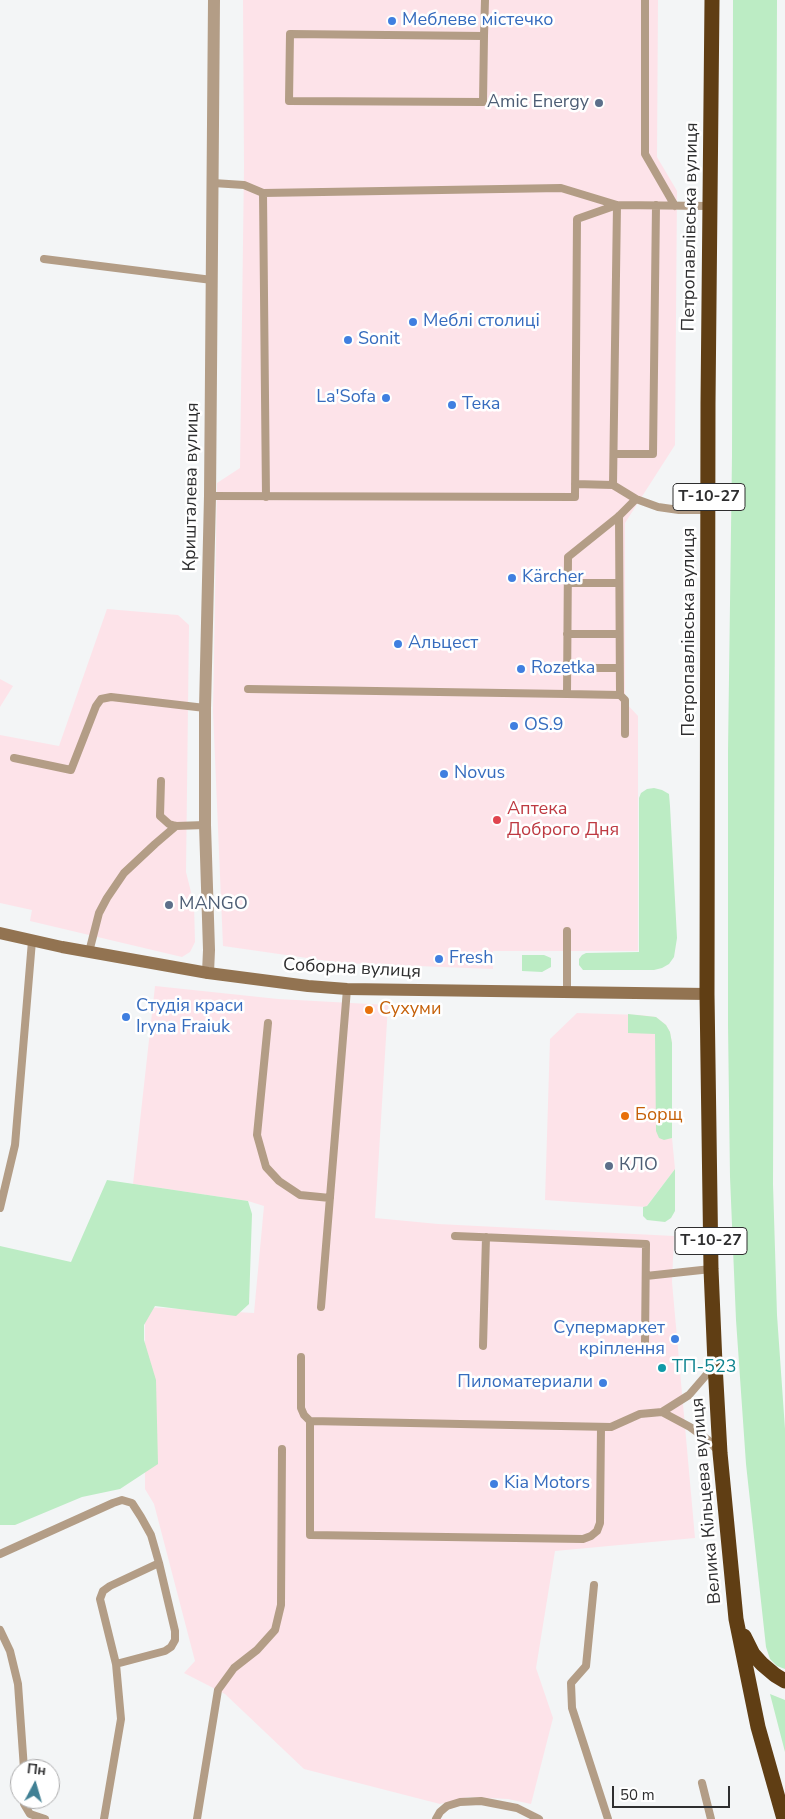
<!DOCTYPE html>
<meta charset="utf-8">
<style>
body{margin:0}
#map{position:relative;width:785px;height:1819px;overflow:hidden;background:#f3f5f6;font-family:"Nunito Sans",sans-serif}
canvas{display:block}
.north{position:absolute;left:10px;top:1759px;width:50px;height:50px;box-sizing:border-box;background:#fff;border:1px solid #ababac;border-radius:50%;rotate:6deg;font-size:14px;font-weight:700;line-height:20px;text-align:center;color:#2e2e2f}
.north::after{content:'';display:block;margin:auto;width:18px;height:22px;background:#408094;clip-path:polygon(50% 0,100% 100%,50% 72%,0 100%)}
.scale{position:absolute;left:612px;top:1786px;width:118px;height:22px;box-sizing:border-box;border:2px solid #2e2e2f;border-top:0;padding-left:6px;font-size:15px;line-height:18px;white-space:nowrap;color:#2e2e2f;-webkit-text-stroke:4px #fff;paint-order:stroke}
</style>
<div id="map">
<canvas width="785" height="1819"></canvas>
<div class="north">Пн</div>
<div class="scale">50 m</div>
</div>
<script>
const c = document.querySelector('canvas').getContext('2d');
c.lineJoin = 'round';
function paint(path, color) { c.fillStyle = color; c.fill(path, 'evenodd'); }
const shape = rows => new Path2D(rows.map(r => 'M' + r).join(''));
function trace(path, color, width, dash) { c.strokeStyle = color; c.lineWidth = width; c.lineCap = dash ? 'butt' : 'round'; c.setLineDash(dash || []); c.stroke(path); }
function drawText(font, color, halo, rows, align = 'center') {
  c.font = font + ' "Nunito Sans",sans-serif'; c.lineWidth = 5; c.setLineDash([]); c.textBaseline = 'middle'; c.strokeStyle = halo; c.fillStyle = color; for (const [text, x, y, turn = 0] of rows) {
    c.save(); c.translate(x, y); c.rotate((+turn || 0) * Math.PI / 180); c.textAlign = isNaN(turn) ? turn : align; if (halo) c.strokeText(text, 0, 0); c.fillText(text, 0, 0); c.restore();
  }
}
paint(shape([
 [243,0,658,0,657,157,677,191,675,445,625,523,625,702,638,716,638,951,493,951,493,969,342,963,223,946,213,711,217,483,240,468,244,167],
 [107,609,178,615,189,625,186,872,194,904,195,942,190,952,182,957,30,921,32,910,0,903,0,735,59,746],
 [0,679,13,686,0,707],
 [155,986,278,999,388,1005,375,1218,438,1224,674,1236,672,1282,695,1538,555,1551,536,1668,553,1718,531,1804,508,1799,468,1797,440,1804,304,1769,225,1694,184,1673,195,1661,154,1504,145,1489,145,1307,254,1313,264,1206,248,1201,133,1184],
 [577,1013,640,1015,656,1017,666,1025,670,1032,672,1043,672,1138,675,1169,646,1207,545,1200,550,1039]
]), '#fde3e9');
paint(shape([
 [733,0,777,0,773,1184,777,1315,785,1429,785,1669,777,1666,770,1659,766,1647,746,1464,736,1320,730,1177,728,1025,728,751,732,456],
 [654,788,662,790,669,794,670,806,677,938,674,957,669,964,662,968,654,970,583,970,579,965,579,959,582,955,586,953,639,952,639,798,641,793,647,789],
 [522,955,544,955,551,958,551,967,542,972,522,971],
 [628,1014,656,1017,666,1025,670,1032,672,1043,672,1138,664,1140,659,1138,656,1131,655,1034,628,1033],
 [675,1169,675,1211,671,1218,665,1222,647,1220,643,1216,643,1207,647,1206],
 [107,1180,248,1201,252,1214,249,1304,236,1316,155,1306,144,1325,144,1340,156,1380,158,1464,120,1489,82,1497,15,1525,0,1525,0,1246,71,1262],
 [770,1694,785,1700,785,1752]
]), '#bcecc4');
trace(shape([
 [645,0,645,154,675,206],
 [484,36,290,34,289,101,483,102,484,36,485,0],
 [213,183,244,185,263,193,561,188,617,205,709,206],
 [263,193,266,497],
 [44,259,212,280],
 [614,454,653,454,656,205],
 [575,484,613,485,636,499,658,507,679,510,709,510],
 [613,485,617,205],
 [210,496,575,497,577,219,617,205],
 [619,516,620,695],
 [568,583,619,583],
 [567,634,619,634],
 [567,668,619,668],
 [248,689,567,694],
 [625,734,625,700,620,695,567,694,568,557,619,516,636,499],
 [14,758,71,770,96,706,101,699,111,697,205,708],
 [161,781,160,816,169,824,176,826,205,825],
 [567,931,567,992],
 [89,952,99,913,107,898,124,873,155,844,176,826],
 [268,1023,257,1135,266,1167,279,1181,300,1195,330,1198],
 [0,1208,15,1145,32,941],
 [455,1236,646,1244,645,1342],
 [646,1276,711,1269],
 [321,1307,347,989],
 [483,1346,486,1237],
 [301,1357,301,1408,304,1415,310,1421,310,1535,583,1539,591,1536,597,1531,600,1523,601,1427],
 [714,1366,689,1395,662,1412,690,1427,708,1440,718,1451],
 [310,1421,611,1427,640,1414,662,1412],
 [0,1554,113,1503,122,1500,132,1503,141,1517,151,1535,159,1563],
 [594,1585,586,1666,571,1683,572,1708,608,1819],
 [0,1630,10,1651,18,1684,24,1769],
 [702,1783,711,1819],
 [24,1799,24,1804,30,1814,45,1819],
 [104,1819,121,1719,116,1664,100,1599,103,1591,110,1586,159,1563,175,1631,175,1640,171,1647,165,1651,116,1664],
 [197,1819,218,1690,234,1668,257,1650,275,1630,281,1605,282,1449],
 [436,1819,440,1812,447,1806,460,1802,481,1801,517,1808,539,1819]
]), '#b39d86', 8);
trace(shape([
 [208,973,209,950,205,825,205,708,210,496,214,0]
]), '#b39d86', 12);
trace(shape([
 [0,933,62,947,208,973,308,986,347,989,707,994]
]), '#927351', 12);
trace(shape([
 [712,0,708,403,707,994,711,1269,715,1364,720,1453,736,1619,758,1727,784,1819],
 [744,1636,753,1654,762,1664,775,1675,785,1681]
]), '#603e14', 15);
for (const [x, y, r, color] of [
 [392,21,5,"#3f7fe0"],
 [599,103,5,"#5c6f8a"],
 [413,322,5,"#3f7fe0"],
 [348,340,5,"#3f7fe0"],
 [386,398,5,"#3f7fe0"],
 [452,405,5,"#3f7fe0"],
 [512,578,5,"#3f7fe0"],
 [398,644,5,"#3f7fe0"],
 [521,669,5,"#3f7fe0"],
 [514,726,5,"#3f7fe0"],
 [444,774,5,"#3f7fe0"],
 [497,820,5,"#e0444e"],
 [169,905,5,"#5c6f8a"],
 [439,959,5,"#3f7fe0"],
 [369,1010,5,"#e8710a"],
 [126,1017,5,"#3f7fe0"],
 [625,1116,5,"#e8710a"],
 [609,1166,5,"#5c6f8a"],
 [675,1339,5,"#3f7fe0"],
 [662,1368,5,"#0f9aa8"],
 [603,1383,5,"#3f7fe0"],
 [494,1484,5,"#3f7fe0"]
]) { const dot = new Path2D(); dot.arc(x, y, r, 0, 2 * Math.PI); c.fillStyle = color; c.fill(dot); trace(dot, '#fff', 2); }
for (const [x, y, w] of [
 [709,497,72],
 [711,1241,72]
]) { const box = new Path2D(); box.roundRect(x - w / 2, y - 13.5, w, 27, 4); c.fillStyle = '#fff'; c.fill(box); trace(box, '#2e2e2f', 1); }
drawText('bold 16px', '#2e2e2f', null, [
 ["Т-10-27",709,497],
 ["Т-10-27",711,1241]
]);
drawText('18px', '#366cbe', '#fff', [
 ["Меблеве містечко",402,21],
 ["Меблі столиці",423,322],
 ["Sonit",358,340],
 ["La'Sofa",376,398,"right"],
 ["Тека",462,405],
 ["Kärcher",522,578],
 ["Альцест",408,644],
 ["Rozetka",531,669],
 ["OS.9",524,726],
 ["Novus",454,774],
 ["Fresh",449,959],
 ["Студія краси",136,1007],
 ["Iryna Fraiuk",136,1028],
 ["Супермаркет",665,1329,"right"],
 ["кріплення",665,1350,"right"],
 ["Пиломатериали",593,1383,"right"],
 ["Kia Motors",504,1484]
], 'left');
drawText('18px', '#4e5e75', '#fff', [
 ["Amic Energy",589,103,"right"],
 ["MANGO",179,905],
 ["КЛО",619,1166]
], 'left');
drawText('18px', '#2e2e2f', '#fff', [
 ["Петропавлівська вулиця",691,227,-89],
 ["Кришталева вулиця",192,487,-89],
 ["Петропавлівська вулиця",690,632,-90],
 ["Соборна вулиця",352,969,3],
 ["Велика Кільцева вулиця",707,1501,-95]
]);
drawText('18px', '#be3a42', '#fff', [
 ["Аптека",507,810],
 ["Доброго Дня",507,831]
], 'left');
drawText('18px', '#c56008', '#fff', [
 ["Сухуми",379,1010],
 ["Борщ",635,1116]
], 'left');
drawText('18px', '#0d838f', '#fff', [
 ["ТП-523",672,1368]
], 'left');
</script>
